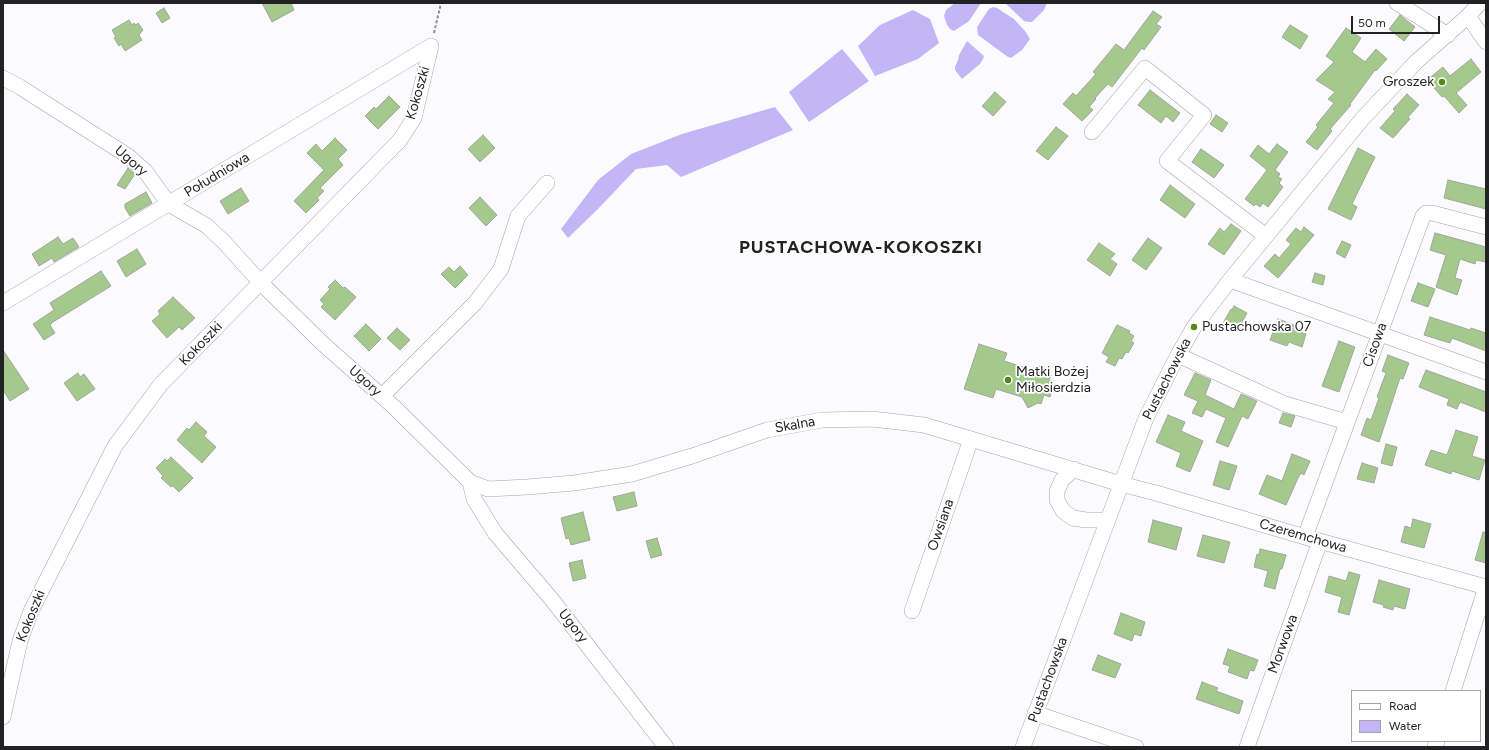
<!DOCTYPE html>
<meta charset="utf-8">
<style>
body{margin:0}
#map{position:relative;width:1489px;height:750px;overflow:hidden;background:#fbfbfe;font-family:Figtree,sans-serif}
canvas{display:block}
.frame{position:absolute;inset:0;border:4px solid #222124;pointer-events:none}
.legend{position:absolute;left:1351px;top:690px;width:130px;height:52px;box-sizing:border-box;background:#fff;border:1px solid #a7a6a7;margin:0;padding:5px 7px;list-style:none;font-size:12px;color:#222124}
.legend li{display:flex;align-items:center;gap:8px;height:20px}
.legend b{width:20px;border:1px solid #a7a6a7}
.scale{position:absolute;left:1351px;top:16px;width:89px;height:18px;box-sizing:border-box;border:2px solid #222124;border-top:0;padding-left:5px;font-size:12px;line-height:14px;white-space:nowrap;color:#222124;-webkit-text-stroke:3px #fff;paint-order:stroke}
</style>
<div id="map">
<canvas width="1489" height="750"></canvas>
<div class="frame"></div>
<ul class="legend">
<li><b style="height:5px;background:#fff"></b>Road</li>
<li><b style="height:11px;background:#c3b6f6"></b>Water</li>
</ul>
<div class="scale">50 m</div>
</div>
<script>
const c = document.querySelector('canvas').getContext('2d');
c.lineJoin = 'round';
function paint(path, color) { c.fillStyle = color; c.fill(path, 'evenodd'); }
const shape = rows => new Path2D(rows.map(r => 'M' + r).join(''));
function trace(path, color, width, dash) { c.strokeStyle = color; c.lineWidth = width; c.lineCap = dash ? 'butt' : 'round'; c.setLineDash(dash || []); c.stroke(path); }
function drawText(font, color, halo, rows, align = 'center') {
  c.font = font + ' Figtree,sans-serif'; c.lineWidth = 3.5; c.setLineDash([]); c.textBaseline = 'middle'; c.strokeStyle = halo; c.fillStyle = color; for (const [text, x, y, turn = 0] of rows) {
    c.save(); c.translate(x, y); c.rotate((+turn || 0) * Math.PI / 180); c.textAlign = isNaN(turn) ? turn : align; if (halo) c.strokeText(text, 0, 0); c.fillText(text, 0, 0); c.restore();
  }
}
paint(shape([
 [955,3,981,3,969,21,954,31,950,29,947,25,944,16,946,10],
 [1005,3,1047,3,1044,10,1032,22,1029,22,1024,21],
 [993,7,997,8,1014,19,1025,31,1030,39,1022,50,1011,58,1008,57,978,35,977,27,989,9],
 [913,10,930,19,939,43,918,59,875,76,858,46,880,25],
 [967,41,984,56,983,59,980,64,962,79,955,70,955,67,958,60,959,55],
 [842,49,869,81,809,122,789,92],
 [775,107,793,130,681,177,667,165,636,169,597,210,568,238,561,229,598,180,631,154,682,134]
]), '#c3b6f6');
const building = shape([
 [262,3,291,3,294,10,272,22,262,3],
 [164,8,170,18,162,23,156,13,164,8],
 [1153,11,1162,17,1156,24,1161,27,1144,50,1142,48,1112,87,1108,84,1095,98,1096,99,1089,107,1093,110,1082,121,1063,104,1073,93,1076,96,1096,74,1093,72,1116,44,1124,50,1153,11],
 [1400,15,1415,27,1404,41,1389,29,1400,15],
 [129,20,132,25,134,23,136,25,138,23,143,30,139,35,142,40,125,51,121,44,119,46,114,38,116,37,112,30,129,20],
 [1290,25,1308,36,1300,49,1282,37,1290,25],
 [1346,28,1361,38,1352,52,1365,62,1376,49,1387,59,1376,71,1375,70,1350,104,1351,105,1330,129,1332,131,1317,150,1306,142,1318,127,1316,125,1334,103,1328,99,1335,92,1316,80,1334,62,1326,56,1346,28],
 [1471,59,1481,72,1456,93,1467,105,1459,113,1444,96,1442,97,1427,80,1443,67,1450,76,1471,59],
 [1150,90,1180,113,1173,122,1166,116,1161,123,1138,105,1150,90],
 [995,92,1006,102,993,116,982,106,995,92],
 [1407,94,1419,105,1408,117,1410,119,1393,138,1380,128,1395,111,1393,109,1407,94],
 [389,96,400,107,378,129,365,116,374,107,376,109,389,96],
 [1216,115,1228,123,1222,132,1210,124,1216,115],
 [1056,127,1068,136,1048,160,1036,151,1056,127],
 [483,135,495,148,480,162,468,149,483,135],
 [335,138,347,150,338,159,343,165,320,188,324,191,317,198,319,200,306,213,294,201,324,170,307,153,316,144,322,151,335,138],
 [1277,144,1288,152,1275,170,1280,174,1278,177,1282,179,1279,183,1283,187,1268,207,1263,203,1260,207,1256,204,1254,206,1245,199,1267,170,1250,156,1258,145,1269,154,1277,144],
 [1358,148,1375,157,1352,204,1357,207,1351,220,1328,209,1358,148],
 [1201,149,1224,165,1214,178,1192,162,1201,149],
 [128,168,135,174,125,189,117,185,128,168],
 [1448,180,1486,189,1486,209,1444,198,1448,180],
 [1170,185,1195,204,1185,218,1160,200,1170,185],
 [241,188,249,201,228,214,220,201,241,188],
 [146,192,152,203,130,216,125,208,125,204,146,192],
 [480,197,497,215,486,226,469,208,480,197],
 [1231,224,1241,231,1224,255,1208,244,1220,228,1224,232,1231,224],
 [1304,227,1314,235,1278,278,1264,266,1275,254,1279,258,1291,244,1286,240,1296,228,1301,232,1304,227],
 [1435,233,1486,247,1486,262,1476,260,1475,264,1460,259,1455,278,1462,280,1457,295,1436,287,1446,255,1430,250,1435,233],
 [58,237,63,244,73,238,79,247,54,262,52,258,39,266,32,254,58,237],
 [1148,238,1162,248,1146,270,1132,260,1148,238],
 [1342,241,1351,245,1345,258,1336,253,1342,241],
 [1099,243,1115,254,1110,259,1117,264,1110,276,1087,260,1099,243],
 [137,249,146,264,126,277,117,261,137,249],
 [460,266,468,275,455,288,441,274,449,267,454,272,460,266],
 [101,271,111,286,53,322,50,325,55,333,44,340,33,324,54,310,50,303,101,271],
 [1315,273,1325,276,1323,285,1312,282,1315,273],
 [335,280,343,288,345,287,356,297,335,320,321,307,324,304,320,300,330,289,328,287,335,280],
 [1418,283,1435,289,1428,307,1411,301,1418,283],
 [173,297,195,318,182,330,179,327,167,338,152,321,160,314,158,311,173,297],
 [1234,306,1247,313,1237,332,1222,325,1231,309,1232,310,1234,306],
 [1430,317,1470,330,1471,328,1486,333,1486,351,1452,338,1450,343,1424,335,1430,317],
 [1278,319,1294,325,1293,330,1306,334,1302,347,1289,342,1287,346,1270,340,1278,319],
 [366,324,381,339,369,351,354,336,366,324],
 [1117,325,1130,331,1129,333,1134,336,1131,341,1134,343,1128,353,1126,352,1122,359,1119,358,1115,366,1106,362,1109,357,1102,353,1117,325],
 [397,328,410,340,400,350,387,338,397,328],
 [1339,341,1355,347,1339,392,1322,386,1339,341],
 [979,344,1007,353,1004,361,1032,370,1041,365,1046,374,1051,375,1048,385,1053,386,1050,397,1044,395,1041,404,1038,403,1028,408,1022,397,996,389,993,398,964,389,979,344],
 [3,350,29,389,10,401,3,390,3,350],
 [1388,355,1409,363,1403,379,1400,378,1379,442,1361,435,1367,418,1371,420,1379,398,1377,397,1386,373,1382,371,1388,355],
 [1426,370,1486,392,1486,412,1460,402,1457,409,1447,405,1449,399,1419,387,1426,370],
 [78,373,80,377,84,374,95,389,77,401,64,383,78,373],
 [1195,373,1211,380,1205,395,1234,409,1241,394,1257,401,1248,419,1242,416,1228,447,1216,442,1226,418,1206,409,1202,417,1192,413,1198,401,1184,395,1195,373],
 [1283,413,1295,416,1291,427,1279,423,1283,413],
 [1168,415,1185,422,1181,431,1203,441,1190,472,1176,466,1181,453,1156,442,1168,415],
 [196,422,207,432,204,436,216,447,202,463,177,440,187,428,189,430,196,422],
 [1456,430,1478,437,1472,456,1485,460,1479,480,1452,471,1451,474,1425,465,1431,450,1447,455,1456,430],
 [1386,444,1397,447,1392,466,1381,463,1386,444],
 [1292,454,1310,461,1304,475,1301,473,1298,478,1286,505,1259,494,1267,475,1282,481,1292,454],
 [171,457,193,478,179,492,173,486,171,487,161,478,163,476,156,468,165,459,167,461,171,457],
 [1220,461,1237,466,1229,490,1213,485,1220,461],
 [1362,463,1378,468,1374,483,1357,479,1362,463],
 [634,492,637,506,617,511,613,497,634,492],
 [583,512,590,540,571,545,569,538,566,539,561,518,583,512],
 [1413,519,1431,524,1424,548,1401,542,1405,526,1411,528,1413,519],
 [1153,520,1182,528,1176,550,1148,542,1153,520],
 [1483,532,1486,533,1486,563,1475,560,1483,532],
 [1203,535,1230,542,1224,563,1197,556,1203,535],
 [657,538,662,555,651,558,646,541,657,538],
 [1260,549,1286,555,1282,569,1280,569,1275,589,1264,586,1268,571,1254,567,1257,554,1259,555,1260,549],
 [582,560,586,578,573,581,569,563,582,560],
 [1349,572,1360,575,1349,615,1338,612,1342,597,1325,592,1329,576,1346,581,1349,572],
 [1379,580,1410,589,1405,609,1394,606,1393,610,1383,607,1384,605,1373,602,1379,580],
 [1121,613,1145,622,1141,636,1134,634,1132,641,1114,634,1121,613],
 [1228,649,1258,660,1254,671,1250,670,1247,679,1228,672,1230,666,1223,664,1228,649],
 [1098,655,1121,664,1115,678,1092,670,1098,655],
 [1202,682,1218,688,1216,691,1243,701,1239,714,1196,699,1202,682]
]);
paint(building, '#a5c98d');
trace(building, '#a1a69f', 1);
const minor = shape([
 [1397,3,1448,35],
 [1468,16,1486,42],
 [3,78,20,87,128,156,145,171,169,204,207,226,224,242,260,282,321,342,394,407,470,482,474,499,495,533,553,601,666,747],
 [1092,132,1145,68,1204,115,1167,161,1266,236],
 [1230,280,1486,372],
 [3,303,431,46],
 [1178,355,1285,404,1347,422],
 [382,396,475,303,501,269,518,216,547,183],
 [1074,469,1062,480,1057,491,1057,500,1063,511,1073,518,1086,520,1108,520],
 [470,482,488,489,527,487,574,483,632,474,692,456,767,430,822,420,872,419,924,425,1121,484,1156,493,1305,537,1486,587],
 [1305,537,1423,216,1426,213,1432,213,1486,227],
 [912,611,971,439],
 [1453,691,1486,587],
 [1035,713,1136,747],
 [3,717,20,641,31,611,115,446,161,384,400,140,414,118,431,46],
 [1023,747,1146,418,1178,355,1194,327,1230,280,1363,118,1416,62,1468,16,1480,3],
 [1247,747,1320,541],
 [1435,747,1437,741]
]);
trace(minor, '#a4a3ab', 16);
trace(shape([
 [434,33,441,3]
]), '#8e8e91', 2, [3, 2]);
trace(minor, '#fff', 15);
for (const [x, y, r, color] of [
 [1442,82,4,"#538820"],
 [1194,327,4,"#538820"],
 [1008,380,4,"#538820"]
]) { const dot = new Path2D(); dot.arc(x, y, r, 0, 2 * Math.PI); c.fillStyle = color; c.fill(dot); trace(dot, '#fff', 1.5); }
drawText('14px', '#222124', '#fff', [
 ["Groszek",1434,82,"right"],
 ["Pustachowska 07",1202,327],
 ["Matki Bożej",1016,372],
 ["Miłosierdzia",1016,388]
], 'left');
drawText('14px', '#222124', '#fff', [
 ["Kokoszki",418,93,-74],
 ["Ugory",131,161,41],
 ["Południowa",217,175,-31],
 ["Kokoszki",201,344,-46],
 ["Cisowa",1375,345,-70],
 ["Pustachowska",1167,379,-63],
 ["Ugory",365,381,42],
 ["Skalna",795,425,-10],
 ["Owsiana",941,525,-71],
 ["Czeremchowa",1303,536,16],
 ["Kokoszki",31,616,-68],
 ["Ugory",573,626,52],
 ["Morwowa",1283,644,-70],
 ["Pustachowska",1048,680,-70]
]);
c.letterSpacing = '1px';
drawText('bold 18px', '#222124', '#fff', [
 ["PUSTACHOWA-KOKOSZKI",861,248]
]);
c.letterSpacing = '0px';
</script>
